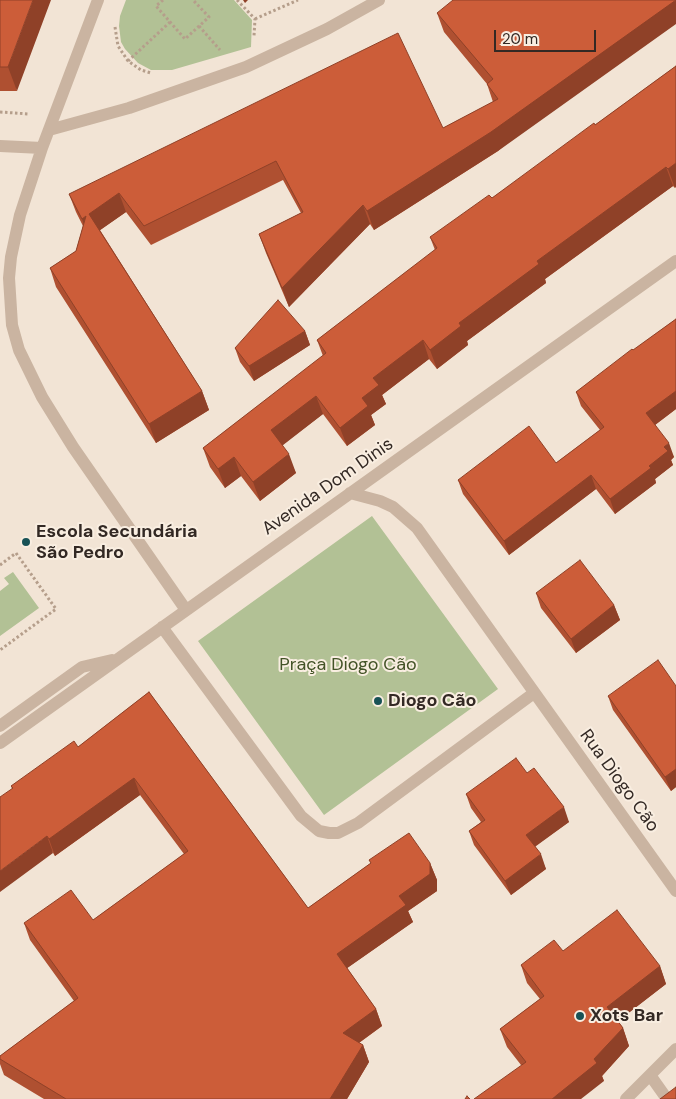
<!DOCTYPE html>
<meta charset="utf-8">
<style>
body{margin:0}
#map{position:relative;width:676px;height:1099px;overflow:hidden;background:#f2e4d5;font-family:"DM Sans",sans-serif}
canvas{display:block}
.scale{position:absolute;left:494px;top:30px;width:102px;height:22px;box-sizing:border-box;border:2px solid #332924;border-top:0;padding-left:6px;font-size:15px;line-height:18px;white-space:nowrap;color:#332924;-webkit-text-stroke:4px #f9eee1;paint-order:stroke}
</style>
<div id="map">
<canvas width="676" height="1099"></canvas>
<div class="scale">20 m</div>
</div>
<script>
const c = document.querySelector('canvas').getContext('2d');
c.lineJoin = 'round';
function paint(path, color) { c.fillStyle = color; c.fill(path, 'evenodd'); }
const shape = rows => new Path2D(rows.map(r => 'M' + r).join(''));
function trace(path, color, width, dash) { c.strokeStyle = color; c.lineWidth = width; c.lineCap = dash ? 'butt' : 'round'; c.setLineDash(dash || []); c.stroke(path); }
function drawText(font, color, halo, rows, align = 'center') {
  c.font = font + ' "DM Sans",sans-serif'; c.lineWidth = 4; c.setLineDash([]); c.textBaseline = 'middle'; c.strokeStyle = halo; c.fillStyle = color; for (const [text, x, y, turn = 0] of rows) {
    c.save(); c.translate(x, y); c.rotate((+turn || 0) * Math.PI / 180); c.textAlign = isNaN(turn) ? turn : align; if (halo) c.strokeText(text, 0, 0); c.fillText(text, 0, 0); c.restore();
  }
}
paint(shape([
 [126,0,234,0,252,20,251,47,172,70,151,70,138,63,125,49,121,42,119,26,120,16],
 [372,516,498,689,324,815,198,641],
 [13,572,39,608,0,636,0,591,9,584,4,578]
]), '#b2c195');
trace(shape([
 [163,0,156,6,185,39,209,17,193,0],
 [237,0,255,19,254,36],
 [255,19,298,0],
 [199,26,220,50],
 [115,27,118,46,128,61,141,70,151,73],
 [128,61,170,22],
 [0,112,29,114],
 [0,565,16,553,56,609,0,650]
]), '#b59e8b', 3, [2.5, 2.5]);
trace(shape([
 [98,0,42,148,20,215,11,257,9,278,12,325,19,350,42,397,73,447,186,610],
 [49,130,129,108,246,67,327,29,379,0],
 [0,146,42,148],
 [350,493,380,501,393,507,417,528,676,891],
 [162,627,301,816,319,831,329,833,338,833,358,823,534,693],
 [0,726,82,667,112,660],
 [0,743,676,261],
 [650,1075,667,1099],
 [626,1099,676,1049]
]), '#cab4a1', 12);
paint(shape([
 [0,0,17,91,0,91],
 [676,0,498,151,374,230,370,224,289,307,266,253,259,234,301,213,283,180,151,245,126,212,100,230,202,391,209,410,156,443,56,287,50,268,76,251,83,226,76,212,69,194,443,128,493,102,487,84,444,32,437,13],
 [676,66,675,188,673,186,545,279,546,283,467,341,468,345,437,369,429,359,382,395,386,404,371,415,375,425,347,446,323,414,282,445,296,473,260,501,241,476,225,488,210,467,203,448,323,356,317,340,435,250,430,237,492,198,595,125],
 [676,319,676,409,655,425,674,457,671,460,673,465,655,479,656,483,615,514,596,489,509,555,463,494,458,480,556,463,600,430,581,406,576,392],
 [305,331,310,345,254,381,240,362,235,348],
 [536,593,614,605,620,620,576,653,541,608],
 [676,686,676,787,671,791,613,710,608,696],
 [149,692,308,908,371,863,369,860,430,863,437,880,437,891,408,911,413,922,347,968,376,1009,382,1026,359,1043,363,1045,369,1062,347,1099,44,1099,4,1075,0,1064,0,1056,74,1001,30,940,24,923,93,920,184,854,140,795,55,856,12,789,11,786,78,747],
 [527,773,569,822,535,846,546,869,511,895,474,845,469,831,481,822,471,808,466,794],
 [563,951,660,966,666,984,618,1021,623,1028,629,1046,602,1076,604,1081,521,1065,507,1047,500,1029,540,999,527,983,521,965]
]), '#af5031');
paint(shape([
 [33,0,51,0,17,91,8,67],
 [243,0,248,0,245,3],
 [676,0,676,24,498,151,374,230,367,211],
 [676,163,676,187,675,188,668,169],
 [666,167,673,186,545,279,546,283,467,341,468,345,437,369,430,350,459,323,537,261],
 [119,193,126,212,96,233,89,214],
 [363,205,370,224,289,307,282,288],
 [86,216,89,238,82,219],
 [305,331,310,345,254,381,249,366],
 [423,340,429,359,382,395,386,404,371,415,375,425,347,446,340,428,362,398,373,378],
 [202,391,209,410,156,443,149,424],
 [676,391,676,409,651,428,646,413],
 [316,396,323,414,278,449,271,430],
 [669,443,674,457,671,460,673,465,655,479,656,483,615,514,610,499,649,466,664,447],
 [289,454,296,473,260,501,253,482],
 [234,457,241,476,225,488,218,469],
 [591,475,596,489,509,555,504,541],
 [614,605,620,620,576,653,571,639],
 [676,769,676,787,671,791,665,777],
 [134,778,140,795,55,856,49,839],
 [564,807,569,822,532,849,526,835],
 [47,836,53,853,0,892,0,871],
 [541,854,546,869,511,895,505,881],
 [430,863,437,880,437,891,408,911,413,922,343,971,337,954,399,896],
 [660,966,666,984,613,1025,607,1007],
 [376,1009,382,1026,349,1050,343,1033],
 [623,1028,629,1046,602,1076,604,1081,581,1099,552,1099,594,1059],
 [363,1045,369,1062,347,1099,330,1099]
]), '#8f4128');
const building = shape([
 [0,0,33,0,8,67,0,67,0,0],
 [453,0,676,0,491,132,367,211,363,205,282,288,259,234,303,212,276,161,144,226,119,193,89,214,202,391,149,424,50,268,76,251,86,216,82,219,69,194,398,33,443,128,498,99,487,84,493,79,437,13,453,0],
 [676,66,676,163,668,169,666,167,537,261,539,264,459,323,461,326,430,350,423,340,373,378,379,385,362,398,368,406,340,428,316,396,271,430,289,454,253,482,234,457,218,469,203,448,326,353,317,340,437,248,430,237,489,195,492,198,594,123,595,125,676,66],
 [278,300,305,331,249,366,235,348,278,300],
 [676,319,676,391,646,413,669,443,664,447,668,451,649,466,651,468,610,499,591,475,504,541,458,480,529,426,556,463,604,427,576,392,632,349,633,350,676,319],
 [580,560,614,605,571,639,536,593,580,560],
 [658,660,676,686,676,769,665,777,608,696,658,660],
 [149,692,308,908,371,863,369,860,409,833,430,863,430,874,399,896,406,905,337,954,376,1009,343,1033,363,1045,330,1099,66,1099,0,1059,0,1056,78,998,24,923,71,890,93,920,188,851,134,778,49,839,47,836,0,871,0,797,13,788,11,786,74,741,78,747,149,692],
 [516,758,527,773,534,768,564,807,526,835,541,854,505,881,469,831,485,820,466,794,516,758],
 [617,910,660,966,607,1007,623,1028,594,1059,597,1063,552,1099,474,1099,526,1062,500,1029,544,996,521,965,554,940,563,951,617,910],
 [676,1087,676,1099,660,1099,676,1087],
 [467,1096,470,1099,465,1099,467,1096]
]);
paint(building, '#cc5d39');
trace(building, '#8f4128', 1);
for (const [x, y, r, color] of [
 [26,542,5,"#185256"],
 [378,701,5,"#185256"],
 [580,1016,5,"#185256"]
]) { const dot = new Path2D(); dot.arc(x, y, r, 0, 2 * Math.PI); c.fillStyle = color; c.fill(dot); trace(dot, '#f9eee1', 2); }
drawText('18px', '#332924', '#f9eee1', [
 ["Avenida Dom Dinis",328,487,-35],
 ["Rua Diogo Cão",619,781,54]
]);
drawText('bold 18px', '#332924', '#f9eee1', [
 ["Escola Secundária",36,532],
 ["São Pedro",36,553],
 ["Diogo Cão",388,701],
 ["Xots Bar",590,1016]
], 'left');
drawText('18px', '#435327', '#f9eee1', [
 ["Praça Diogo Cão",348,665]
]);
</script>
